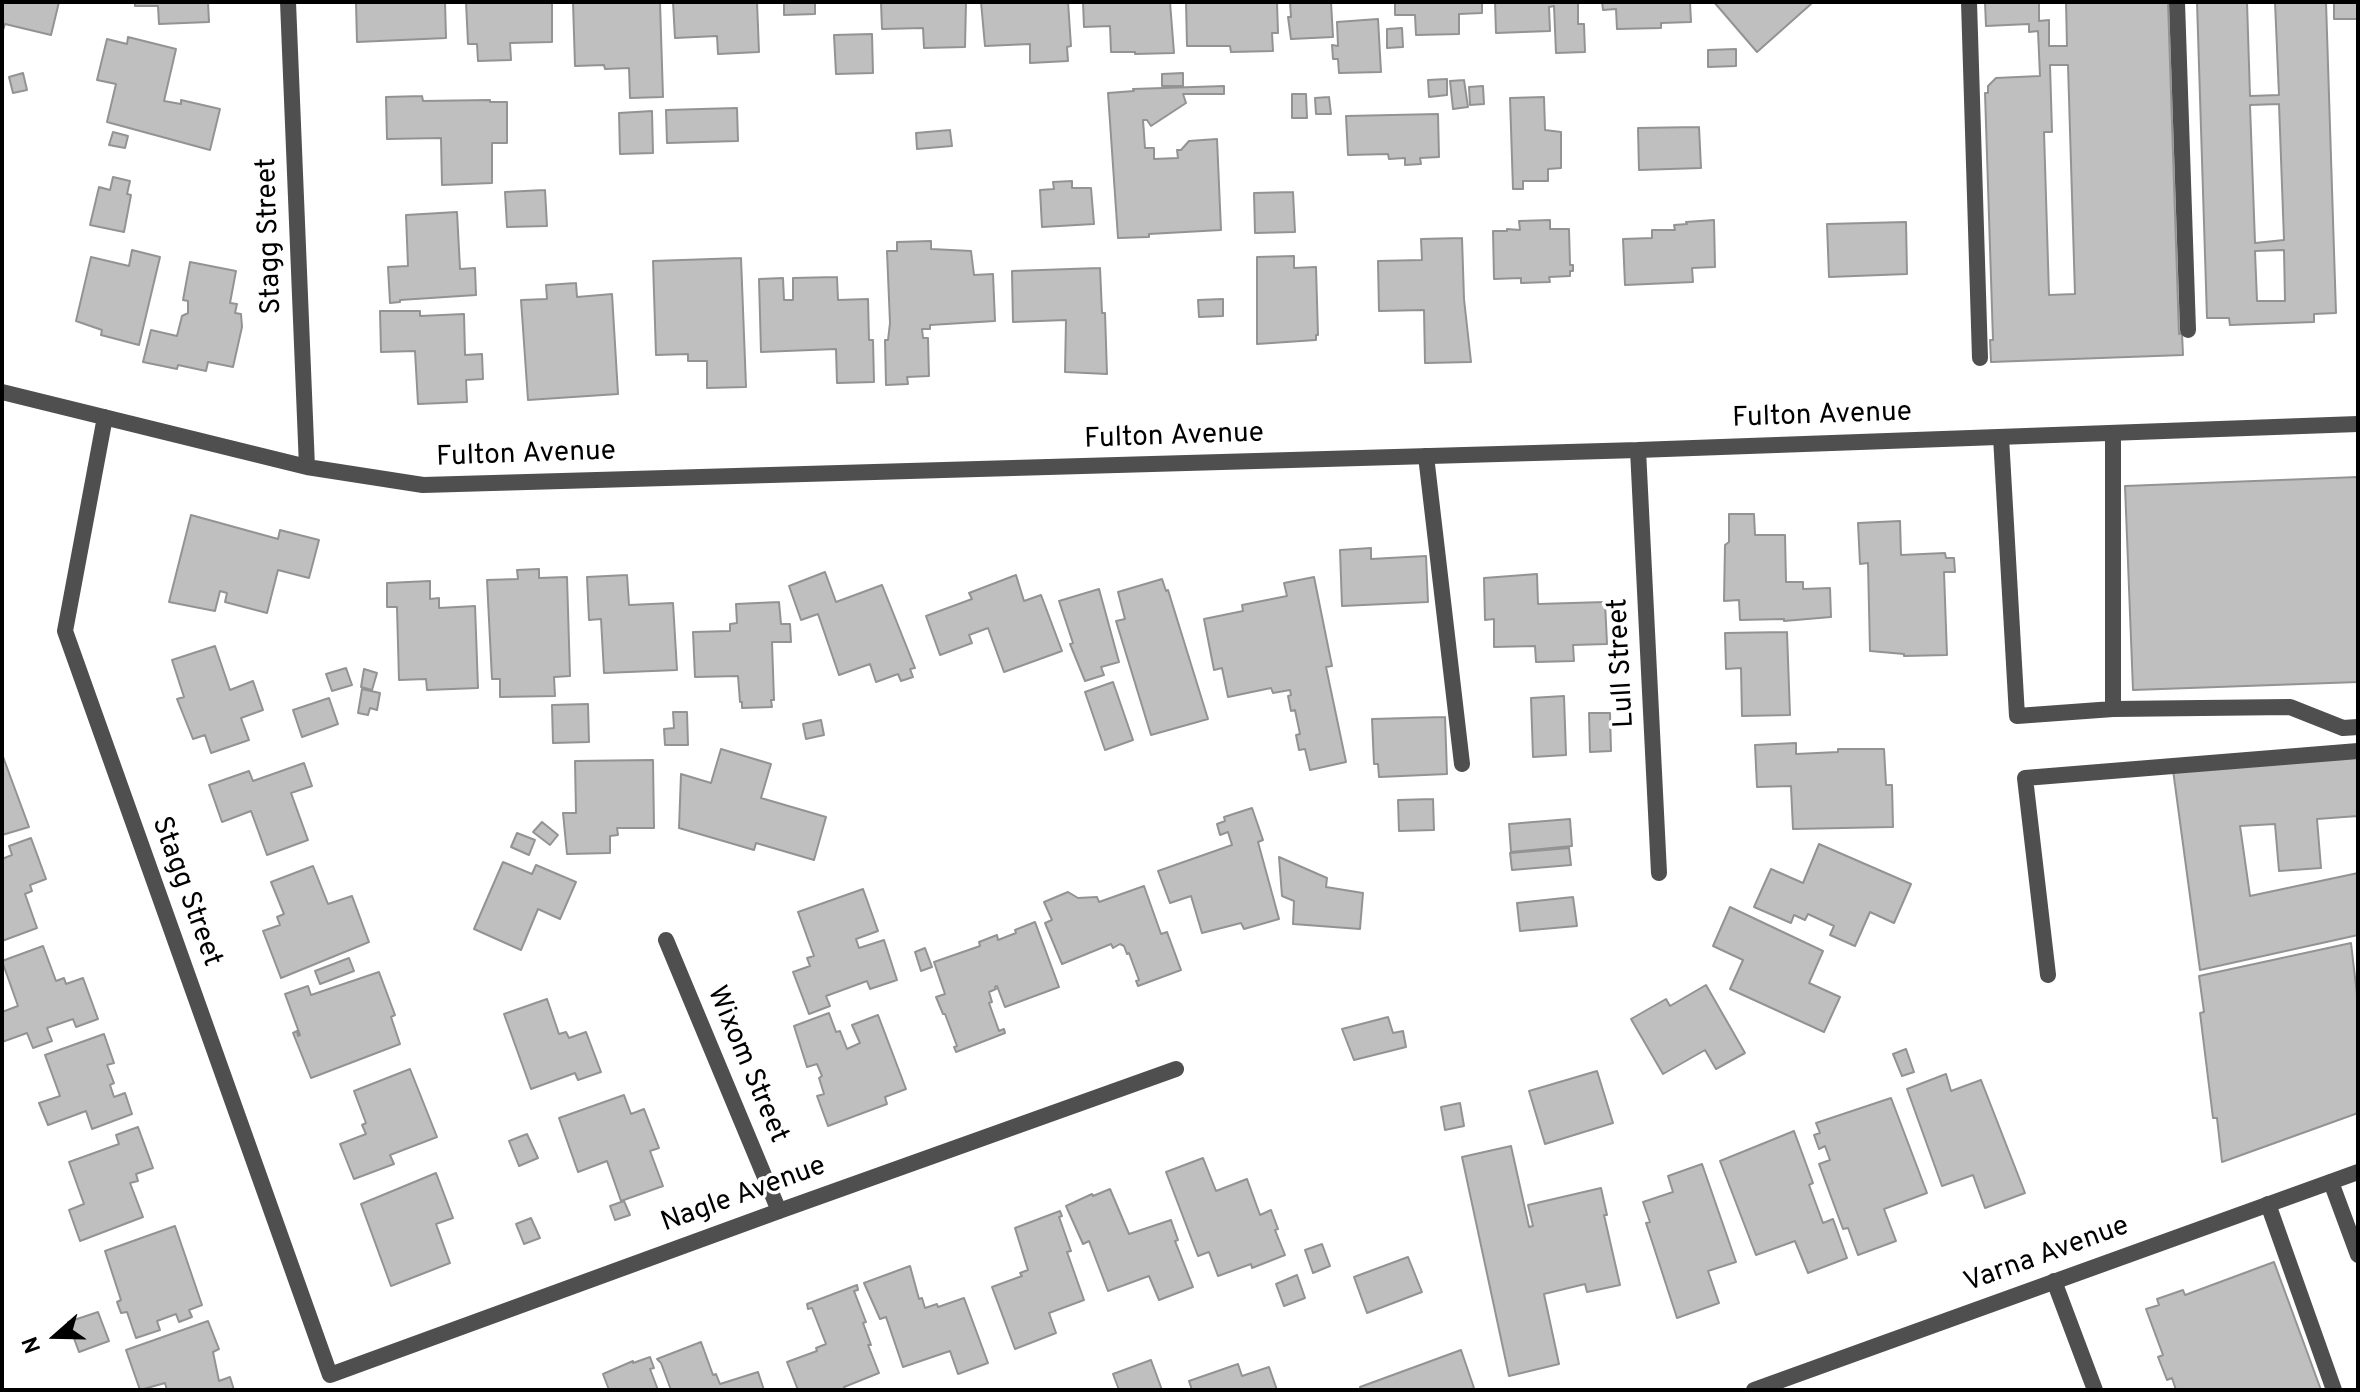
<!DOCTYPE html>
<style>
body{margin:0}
#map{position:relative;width:2360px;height:1392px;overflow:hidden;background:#fff;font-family:Overpass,sans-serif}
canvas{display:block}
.frame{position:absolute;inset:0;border:4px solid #000;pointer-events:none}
.north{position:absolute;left:16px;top:1296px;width:80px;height:80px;-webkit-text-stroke:6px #fff;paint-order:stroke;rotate:250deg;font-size:22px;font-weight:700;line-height:32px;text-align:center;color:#000}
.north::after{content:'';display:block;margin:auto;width:28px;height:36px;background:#000;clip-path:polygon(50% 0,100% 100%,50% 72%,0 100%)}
</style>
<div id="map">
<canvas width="2360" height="1392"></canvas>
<div class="frame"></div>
<div class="north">N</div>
</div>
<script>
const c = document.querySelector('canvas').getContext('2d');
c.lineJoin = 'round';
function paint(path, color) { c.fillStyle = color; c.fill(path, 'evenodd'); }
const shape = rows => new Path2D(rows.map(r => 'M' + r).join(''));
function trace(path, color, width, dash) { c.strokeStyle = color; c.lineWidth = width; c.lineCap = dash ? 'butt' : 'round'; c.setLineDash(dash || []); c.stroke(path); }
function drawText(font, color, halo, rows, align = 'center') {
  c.font = font + ' Overpass,sans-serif'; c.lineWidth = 7; c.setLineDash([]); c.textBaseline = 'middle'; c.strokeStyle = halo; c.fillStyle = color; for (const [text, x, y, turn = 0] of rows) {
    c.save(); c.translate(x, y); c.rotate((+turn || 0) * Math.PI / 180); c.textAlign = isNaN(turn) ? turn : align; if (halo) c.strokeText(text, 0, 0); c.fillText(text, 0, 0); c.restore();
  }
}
const building = shape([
 [2,2,59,2,51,35,5,24,2,33,2,2],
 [135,2,208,2,209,22,159,24,158,6,135,6,135,2],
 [348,2,445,2,446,38,357,42,356,3,348,2],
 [466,2,552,2,552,42,510,43,511,60,478,61,477,44,468,44,466,2],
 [573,2,660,2,663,97,630,98,629,68,605,69,604,65,575,66,573,2],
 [673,2,757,2,759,52,718,54,717,36,675,38,673,2],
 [784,2,815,2,815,14,784,15,784,2],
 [881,2,966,2,965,47,924,48,923,28,882,29,881,2],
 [981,2,1068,2,1071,46,1067,47,1068,61,1030,63,1030,44,985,46,981,2],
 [1083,2,1170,2,1174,53,1135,54,1135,52,1111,52,1110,26,1084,27,1083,2],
 [1186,2,1277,2,1278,33,1272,33,1273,51,1231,52,1230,46,1187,46,1186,2],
 [1290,2,1331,2,1333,37,1291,39,1288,17,1291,17,1290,2],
 [1395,2,1482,2,1482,13,1459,14,1459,34,1416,35,1415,15,1395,15,1395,2],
 [1495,2,1578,2,1578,24,1584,24,1585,52,1556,53,1554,6,1549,7,1550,31,1496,33,1495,2],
 [1602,2,1690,2,1691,22,1661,23,1661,28,1617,29,1616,9,1603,10,1602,2],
 [1714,2,1809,2,1811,4,1757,52,1714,2],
 [1985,2,2039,2,2039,21,2049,20,2049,46,2067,46,2066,2,2168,2,2179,334,2182,333,2183,355,1991,362,1990,340,1993,340,1985,93,1988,93,1988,86,1996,78,2040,76,2038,31,2029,32,2029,24,1986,26,1985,2],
 [2050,65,2068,65,2075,294,2049,295,2044,132,2052,132,2050,65],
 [2197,2,2247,2,2250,96,2279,95,2275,2,2326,2,2336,313,2314,314,2314,322,2230,325,2229,318,2207,318,2197,2],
 [2279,104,2284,240,2255,243,2250,105,2279,104],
 [2284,250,2285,301,2257,301,2255,251,2284,250],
 [2334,2,2358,2,2358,19,2334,19,2334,2],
 [1378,19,1381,72,1339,73,1338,59,1333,59,1332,45,1338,46,1337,22,1378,19],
 [1402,28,1403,47,1387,48,1387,29,1402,28],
 [872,34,873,73,836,74,834,35,872,34],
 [128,37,176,49,164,101,181,104,181,100,220,109,210,150,107,122,116,84,97,80,107,39,127,44,128,37],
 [1736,49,1736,66,1708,67,1708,50,1736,49],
 [23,73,27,90,13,93,9,77,23,73],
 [1183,73,1183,86,1162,86,1162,74,1183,73],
 [1447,79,1447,95,1429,97,1428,80,1447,79],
 [1464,80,1468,107,1453,109,1450,81,1464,80],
 [1224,86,1224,94,1183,94,1186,103,1151,126,1147,120,1143,120,1145,148,1154,148,1154,159,1178,158,1177,150,1181,150,1189,141,1217,139,1221,230,1149,234,1149,237,1118,238,1108,93,1134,91,1133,89,1224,86],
 [1483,86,1484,104,1470,105,1469,87,1483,86],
 [1292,94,1306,94,1307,118,1292,118,1292,94],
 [422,96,423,101,490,100,490,102,507,102,507,143,492,143,492,183,442,185,441,138,387,139,386,97,422,96],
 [1329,97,1331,114,1316,114,1315,98,1329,97],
 [1544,97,1545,130,1561,132,1561,168,1548,169,1548,181,1523,181,1523,189,1513,189,1510,98,1544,97],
 [737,108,738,141,667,143,666,110,737,108],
 [652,111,653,153,620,154,619,113,652,111],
 [1438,114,1439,157,1420,158,1421,164,1405,165,1405,158,1389,159,1388,154,1348,155,1346,116,1438,114],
 [1699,127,1701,168,1639,170,1638,128,1699,127],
 [950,130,952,146,917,149,916,133,950,130],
 [113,132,128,136,125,148,109,145,113,132],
 [113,177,130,181,127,194,131,195,124,232,90,225,99,187,110,190,113,177],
 [1072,181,1072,188,1091,188,1094,224,1042,227,1040,190,1054,189,1053,182,1072,181],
 [545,190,547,226,507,227,505,192,545,190],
 [1293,192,1295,232,1255,233,1254,193,1293,192],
 [457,212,460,269,475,268,476,295,400,300,400,302,390,303,388,267,408,266,406,215,457,212],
 [1550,220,1550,229,1569,229,1570,265,1573,265,1573,271,1570,271,1570,276,1549,277,1550,282,1521,283,1521,278,1494,279,1493,231,1507,231,1507,229,1520,230,1519,221,1550,220],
 [1714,220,1715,267,1692,268,1693,282,1625,285,1623,239,1652,238,1652,230,1675,230,1674,225,1687,224,1686,222,1714,220],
 [1906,222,1907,274,1829,277,1827,224,1906,222],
 [1462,238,1464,299,1471,362,1425,363,1424,310,1379,311,1378,261,1422,260,1421,239,1462,238],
 [931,241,931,249,971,251,974,275,993,274,995,321,930,325,930,329,922,329,923,338,928,338,929,376,907,377,908,384,886,385,885,340,888,340,890,323,887,251,897,251,897,242,931,241],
 [132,250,160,257,139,345,101,335,102,330,76,321,91,257,129,266,132,250],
 [1294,256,1294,268,1316,267,1318,335,1316,335,1316,340,1257,344,1257,257,1294,256],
 [741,258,746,387,707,388,707,361,688,361,688,354,656,355,653,261,741,258],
 [190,262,236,271,230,303,237,304,235,313,241,314,242,327,233,367,208,362,206,371,178,365,177,369,143,362,151,330,177,336,182,316,188,313,188,301,183,300,190,262],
 [1100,268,1102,313,1105,313,1107,374,1065,372,1066,320,1013,322,1012,271,1100,268],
 [837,277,838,300,868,299,869,340,873,340,874,382,837,383,836,349,761,352,759,279,783,278,784,300,793,300,793,278,837,277],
 [576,283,577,297,612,294,618,394,528,400,521,300,547,299,546,285,576,283],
 [1223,299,1223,316,1199,317,1198,300,1223,299],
 [380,311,420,311,420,316,464,314,465,355,482,354,483,379,466,380,467,402,418,404,415,351,381,352,380,311],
 [2358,477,2358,682,2133,690,2125,486,2358,477],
 [1729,514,1754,514,1755,535,1785,535,1786,582,1803,582,1803,589,1830,588,1831,617,1784,621,1784,619,1740,620,1739,600,1724,601,1725,545,1729,542,1729,514],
 [191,515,278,539,280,530,319,540,309,578,278,570,267,613,225,602,227,593,220,591,215,611,169,602,191,515],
 [1900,521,1901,555,1945,553,1946,558,1954,558,1955,572,1944,572,1947,655,1904,656,1904,654,1870,651,1868,563,1860,564,1858,523,1900,521],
 [1371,548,1371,559,1426,556,1428,602,1342,606,1340,550,1371,548],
 [539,569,539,578,567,577,570,676,554,677,555,696,500,697,500,679,492,679,487,580,518,579,517,570,539,569],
 [825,572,836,602,882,585,915,668,910,669,913,677,901,681,898,674,876,682,870,664,839,675,818,614,801,620,789,586,825,572],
 [1537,574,1538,604,1605,602,1607,644,1573,645,1574,661,1536,662,1535,646,1494,647,1494,619,1485,620,1484,578,1537,574],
 [627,575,629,605,673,603,677,670,604,673,601,619,589,620,587,577,627,575],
 [1016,575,1024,601,1041,595,1062,651,1004,672,988,628,969,635,972,643,940,655,926,616,972,599,969,593,1016,575],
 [1314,577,1332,666,1326,667,1346,762,1310,770,1305,749,1299,750,1296,735,1300,734,1295,710,1291,711,1288,696,1291,695,1290,690,1273,693,1271,688,1228,697,1222,668,1214,670,1204,619,1243,611,1242,605,1287,596,1284,583,1314,577],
 [1162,579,1166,591,1168,590,1208,719,1151,735,1116,621,1125,619,1118,592,1162,579],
 [430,581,430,599,439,598,439,608,475,606,478,688,427,690,426,679,399,680,397,607,387,607,387,583,430,581],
 [1099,589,1119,662,1101,667,1104,675,1085,681,1070,644,1073,643,1059,601,1099,589],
 [779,602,781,624,790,624,791,642,772,642,774,700,771,700,772,707,742,708,742,702,740,702,738,676,695,677,693,632,730,631,730,624,737,623,736,604,779,602],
 [1787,632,1790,715,1742,716,1741,668,1726,669,1725,633,1787,632],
 [215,646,230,690,253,681,263,710,241,718,249,740,211,753,205,735,193,739,177,699,184,697,172,660,215,646],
 [346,668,352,685,332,691,326,674,346,668],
 [364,669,377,673,372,690,361,687,364,669],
 [1113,682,1133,740,1105,750,1085,692,1113,682],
 [362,689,380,693,377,710,370,708,368,715,358,713,362,689],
 [1564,696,1566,755,1533,757,1531,698,1564,696],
 [329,698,338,724,302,737,293,710,329,698],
 [588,704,589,742,553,743,552,705,588,704],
 [673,712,687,712,688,745,665,745,664,729,674,728,673,712],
 [1589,713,1610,713,1611,751,1590,752,1589,713],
 [1445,717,1447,774,1379,777,1378,764,1374,764,1372,719,1445,717],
 [821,720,824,735,806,739,803,724,821,720],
 [1796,743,1796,754,1838,752,1838,749,1884,749,1886,785,1892,785,1893,827,1793,829,1791,786,1757,787,1755,745,1796,743],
 [721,749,771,764,761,798,826,817,814,860,756,843,754,850,679,828,681,774,711,783,721,749],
 [2,754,29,827,2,835,2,754],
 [2358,756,2358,816,2317,819,2321,868,2279,871,2275,824,2240,826,2250,896,2358,873,2358,935,2200,970,2173,770,2358,756],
 [653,760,654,828,617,828,618,835,610,836,610,853,567,854,563,813,576,813,575,761,653,760],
 [304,763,312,786,291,793,308,840,267,855,251,811,222,822,209,785,249,771,253,781,304,763],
 [1433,799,1434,830,1399,831,1398,800,1433,799],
 [1252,808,1263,840,1258,842,1279,919,1244,929,1241,923,1202,933,1191,896,1170,903,1158,871,1232,845,1228,832,1220,835,1217,824,1225,821,1224,817,1252,808],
 [1570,819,1572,846,1511,852,1509,824,1570,819],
 [542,822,558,835,550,845,533,832,542,822],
 [517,833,535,840,529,855,511,847,517,833],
 [31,838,46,879,30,885,32,891,25,894,37,928,2,941,2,859,12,855,9,846,31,838],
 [1819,844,1911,884,1894,923,1870,912,1855,946,1830,935,1834,926,1808,914,1805,920,1794,915,1791,923,1754,907,1771,869,1803,883,1819,844],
 [1569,848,1571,865,1512,870,1510,853,1569,848],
 [1279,857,1327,878,1326,887,1363,893,1360,929,1293,924,1294,901,1282,896,1279,857],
 [503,862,532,874,536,865,576,882,560,919,538,909,521,950,474,929,503,862],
 [313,866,328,904,352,896,369,942,281,978,263,931,280,925,277,917,284,914,271,882,313,866],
 [1144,886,1161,934,1167,932,1181,970,1138,986,1136,981,1139,980,1129,953,1127,954,1124,946,1120,944,1113,948,1111,944,1062,964,1045,923,1052,920,1044,902,1068,892,1078,898,1097,897,1099,902,1144,886],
 [863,889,878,931,856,939,859,948,884,940,897,980,870,989,867,981,826,996,830,1006,809,1014,793,972,810,966,807,958,814,956,798,912,863,889],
 [1573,897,1577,926,1520,931,1517,903,1573,897],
 [1730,907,1823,951,1809,983,1840,997,1824,1032,1730,989,1743,960,1713,946,1730,907],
 [1035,922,1059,987,1005,1007,997,986,995,987,996,989,989,992,992,1002,989,1003,999,1031,1004,1029,1005,1033,956,1052,954,1047,957,1046,945,1014,943,1014,936,997,945,994,934,962,980,946,979,942,997,935,998,940,1016,933,1015,930,1035,922],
 [2351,943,2358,1003,2358,1113,2222,1162,2217,1118,2213,1118,2200,1013,2204,1012,2199,976,2351,943],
 [43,946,56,981,64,978,66,984,83,978,98,1019,76,1027,73,1019,47,1028,52,1041,33,1048,27,1033,2,1042,2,1012,18,1006,2,961,43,946],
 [925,948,932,967,921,971,915,952,925,948],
 [349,958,354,971,320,984,315,971,349,958],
 [379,972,395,1015,391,1017,400,1044,311,1078,293,1033,297,1031,298,1036,300,1035,285,994,308,986,311,995,379,972],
 [1706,985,1745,1053,1716,1069,1705,1050,1663,1074,1631,1019,1666,999,1670,1006,1706,985],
 [547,999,559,1034,566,1032,569,1038,586,1032,601,1072,578,1080,575,1073,531,1089,504,1014,547,999],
 [829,1013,836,1032,840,1031,847,1049,860,1043,852,1025,878,1015,906,1089,885,1097,887,1104,828,1126,817,1096,824,1094,819,1078,822,1076,817,1064,807,1067,794,1026,829,1013],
 [1388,1017,1393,1033,1403,1031,1406,1047,1354,1060,1342,1029,1388,1017],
 [104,1034,114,1063,107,1065,114,1083,110,1085,114,1097,125,1093,132,1114,92,1129,86,1111,48,1125,39,1103,60,1096,45,1055,104,1034],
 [1906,1049,1914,1072,1902,1076,1893,1054,1906,1049],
 [410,1069,437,1137,390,1155,394,1164,354,1179,340,1144,366,1134,362,1125,366,1123,354,1091,410,1069],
 [1597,1071,1613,1123,1545,1144,1529,1091,1597,1071],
 [1946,1074,1951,1091,1981,1080,2025,1193,1985,1208,1973,1175,1942,1186,1907,1089,1946,1074],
 [624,1095,631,1114,644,1109,659,1148,650,1151,663,1186,621,1201,607,1161,578,1172,559,1118,624,1095],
 [1891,1098,1927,1193,1884,1209,1896,1241,1858,1255,1848,1228,1843,1229,1819,1164,1830,1160,1825,1146,1819,1149,1814,1135,1820,1133,1816,1123,1891,1098],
 [1460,1103,1464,1126,1445,1130,1441,1107,1460,1103],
 [138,1127,153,1168,136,1174,138,1181,130,1183,143,1217,80,1241,69,1210,84,1204,69,1162,119,1144,116,1135,138,1127],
 [1794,1131,1813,1183,1809,1185,1823,1223,1833,1219,1847,1258,1808,1273,1795,1241,1756,1255,1720,1161,1794,1131],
 [527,1134,538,1158,519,1166,509,1141,527,1134],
 [1511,1146,1529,1227,1533,1226,1528,1205,1601,1188,1607,1215,1604,1215,1620,1285,1587,1292,1585,1284,1544,1294,1559,1364,1509,1376,1462,1157,1511,1146],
 [1203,1158,1216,1191,1247,1179,1260,1215,1271,1210,1278,1229,1275,1230,1285,1255,1252,1268,1251,1264,1218,1276,1209,1252,1198,1256,1166,1172,1203,1158],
 [1702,1164,1736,1262,1708,1271,1719,1303,1677,1318,1646,1223,1650,1222,1643,1202,1673,1192,1668,1176,1702,1164],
 [436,1173,453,1218,436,1224,450,1263,391,1286,361,1204,436,1173],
 [1110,1189,1129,1234,1171,1220,1178,1240,1175,1241,1193,1287,1159,1300,1149,1276,1108,1291,1089,1241,1083,1244,1066,1206,1092,1194,1093,1196,1110,1189],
 [624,1201,630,1215,615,1220,610,1206,624,1201],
 [1060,1211,1062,1216,1059,1217,1071,1251,1067,1252,1084,1300,1049,1313,1056,1333,1015,1349,992,1287,1022,1276,1020,1273,1028,1270,1015,1228,1060,1211],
 [531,1218,540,1238,524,1244,516,1224,531,1218],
 [175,1226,202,1305,189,1310,192,1317,179,1322,176,1314,157,1321,160,1330,136,1338,127,1312,121,1313,117,1302,121,1300,105,1251,175,1226],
 [1322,1244,1330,1266,1313,1273,1305,1250,1322,1244],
 [1408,1257,1422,1292,1367,1313,1354,1277,1408,1257],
 [2274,1262,2321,1390,2176,1390,2172,1378,2167,1380,2158,1357,2163,1355,2146,1309,2159,1305,2157,1299,2183,1290,2185,1295,2274,1262],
 [910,1266,919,1299,922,1298,925,1308,937,1304,938,1307,964,1298,988,1363,958,1374,950,1351,903,1367,886,1317,880,1319,864,1283,910,1266],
 [1297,1275,1305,1298,1284,1306,1276,1284,1297,1275],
 [857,1285,858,1290,854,1291,866,1322,863,1323,871,1345,868,1345,879,1373,844,1387,845,1390,798,1390,787,1362,817,1351,816,1348,826,1344,812,1308,808,1309,807,1304,857,1285],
 [98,1312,109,1341,79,1352,68,1322,98,1312],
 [208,1321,219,1349,213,1352,219,1381,230,1377,234,1390,167,1390,165,1383,140,1390,126,1350,208,1321],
 [701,1342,713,1375,716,1374,720,1384,758,1372,764,1390,671,1390,661,1363,657,1359,701,1342],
 [1461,1350,1474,1388,1468,1390,1361,1390,1360,1387,1461,1350],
 [650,1357,654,1368,650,1369,658,1390,609,1390,603,1374,633,1361,633,1363,650,1357],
 [1151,1360,1162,1390,1119,1390,1113,1374,1151,1360],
 [1238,1364,1242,1376,1269,1367,1277,1390,1192,1390,1189,1381,1238,1364]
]);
paint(building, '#bfbfbf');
trace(building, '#939393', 2);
trace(shape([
 [1969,2,1980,358],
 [2177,2,2188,330],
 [2113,433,2113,709],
 [2001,437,2017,716,2113,709,2290,707,2343,728,2358,727],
 [1426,456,1462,764],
 [2048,975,2025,778,2358,751],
 [2331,1182,2358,1255],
 [2268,1204,2334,1390],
 [2054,1281,2095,1390]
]), '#4f4f4f', 16);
trace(shape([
 [288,2,307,467],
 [2,392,307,467,423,485,1638,450,2358,424],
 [105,417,65,631,330,1375,779,1211,1176,1069],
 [1638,450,1659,873],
 [666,940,779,1211],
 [1754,1390,2358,1172]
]), '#4f4f4f', 16);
drawText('28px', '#000', '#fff', [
 ["Stagg Street",271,236,-92],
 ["Fulton Avenue",1822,417,-2],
 ["Fulton Avenue",1174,438,-2],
 ["Fulton Avenue",526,456,-2],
 ["Lull Street",1623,663,-93],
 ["Stagg Street",185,892,70],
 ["Wixom Street",746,1065,67],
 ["Nagle Avenue",744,1196,-20],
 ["Varna Avenue",2047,1256,-20]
]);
</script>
